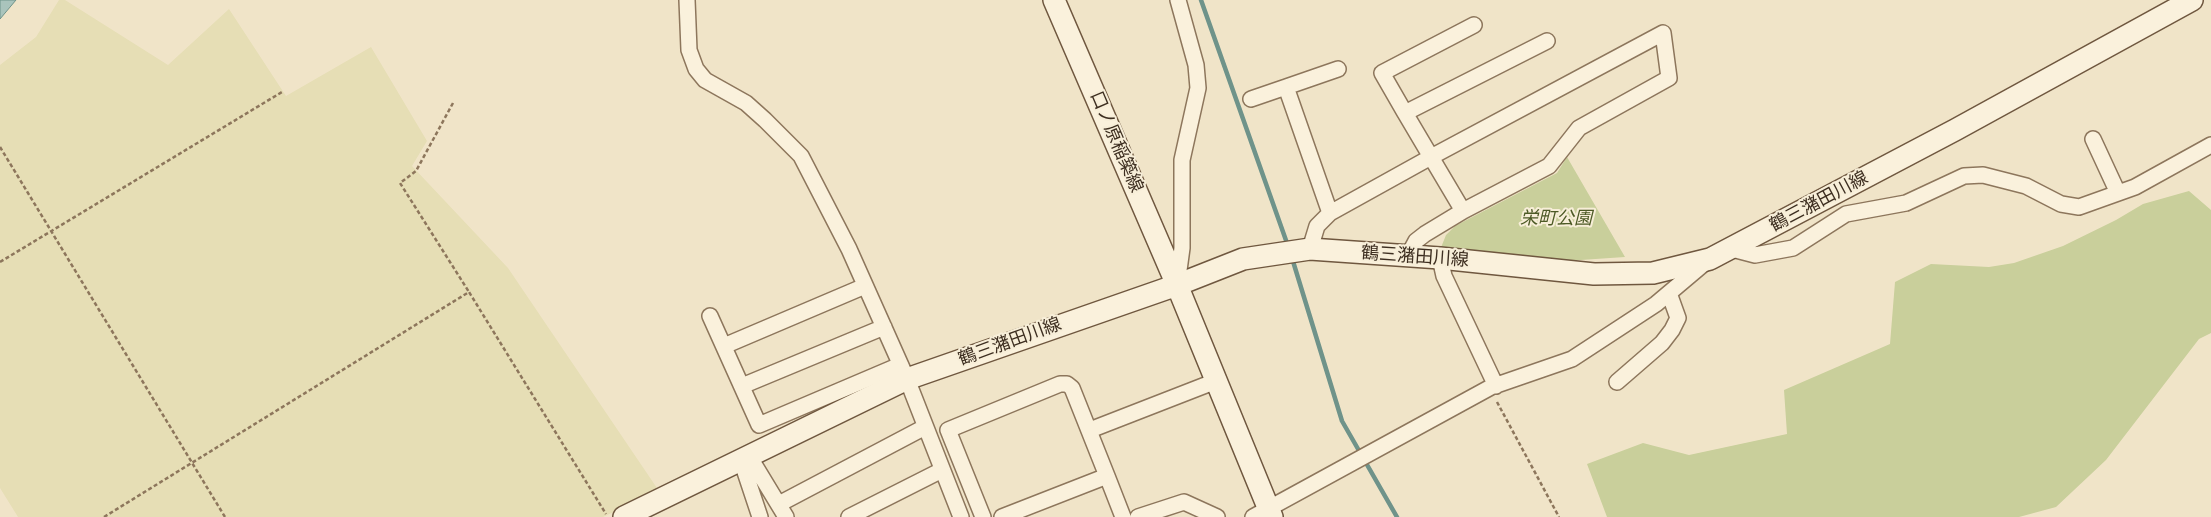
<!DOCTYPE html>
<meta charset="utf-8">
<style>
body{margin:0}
canvas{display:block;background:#f0e4c8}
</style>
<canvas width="2211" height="517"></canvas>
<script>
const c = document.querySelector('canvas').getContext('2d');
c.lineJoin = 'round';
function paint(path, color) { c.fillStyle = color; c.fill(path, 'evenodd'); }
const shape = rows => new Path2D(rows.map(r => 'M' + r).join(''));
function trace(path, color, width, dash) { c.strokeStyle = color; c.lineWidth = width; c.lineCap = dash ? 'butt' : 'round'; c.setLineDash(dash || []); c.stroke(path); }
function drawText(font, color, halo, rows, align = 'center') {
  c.font = font + ' Bitter,"Noto Sans JP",serif'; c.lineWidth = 4; c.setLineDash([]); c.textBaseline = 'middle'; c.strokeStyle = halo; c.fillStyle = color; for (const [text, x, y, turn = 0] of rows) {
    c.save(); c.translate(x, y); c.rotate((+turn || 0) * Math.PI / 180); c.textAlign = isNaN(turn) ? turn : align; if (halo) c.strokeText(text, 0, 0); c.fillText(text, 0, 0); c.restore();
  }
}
paint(shape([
 [59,0,65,0,168,65,229,9,286,96,371,47,427,141,412,166,508,268,659,491,603,517,18,517,0,488,0,65,36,37]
]), '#e6deb5');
paint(shape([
 [1567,157,1625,257,1566,261,1440,250,1446,235,1455,226,1557,173],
 [2189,191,2211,210,2211,333,2199,339,2106,460,2056,507,2019,517,1607,517,1587,464,1643,443,1689,455,1787,434,1784,390,1890,344,1895,282,1931,264,1989,267,2014,263,2063,246,2116,220,2143,204]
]), '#c9cf9b');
const water = shape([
 [0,0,16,0,0,19,0,0]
]);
paint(water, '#a9c4bc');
trace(water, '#6f938a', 1);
trace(shape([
 [1201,0,1288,246],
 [1292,258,1342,421,1397,517]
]), '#6f938a', 4.5);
const street = shape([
 [687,0,689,50,696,69,705,80,746,103,765,120,801,156,849,249,907,379,961,517],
 [1251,99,1286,87],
 [1405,113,1382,73,1474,25],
 [2093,139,2118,193],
 [1330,213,1286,87,1338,69],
 [1310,249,1317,226,1330,213,1431,157,1663,33,1669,78,1579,128,1549,166,1463,211,1431,157,1405,113,1547,41],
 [1732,249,1755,255,1793,248,1846,214,1906,203,1964,176,1983,175,2026,186,2061,204,2079,207,2135,187,2211,145],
 [1408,256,1416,241,1425,234,1463,211],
 [1440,258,1444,276,1496,386],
 [1177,285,1182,248,1182,160,1198,88,1196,65,1178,0],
 [710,316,759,425,900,365],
 [724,346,865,286],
 [1617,382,1662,343,1672,330,1678,318,1669,293],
 [742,386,884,327],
 [1090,430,1216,381],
 [749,456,786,517],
 [741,460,760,517],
 [1107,476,1123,517],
 [779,504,925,427],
 [849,517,942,470],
 [983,517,948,430,1060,384,1067,384,1072,388,1107,476,1002,517],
 [1138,517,1184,502,1217,517],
 [1253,517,1491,387,1572,359,1656,304,1707,261]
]);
const secondary = shape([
 [1054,0,1177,285,1272,517],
 [624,517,907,379,1177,285,1243,259,1310,249,1440,258,1594,274,1653,273,1710,259,1955,130,2192,0]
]);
trace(street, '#8d765c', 18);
trace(secondary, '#6f573f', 24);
trace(shape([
 [453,103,416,171,400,183,469,292],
 [0,147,225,517],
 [0,262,282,92],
 [1497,402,1559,517],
 [104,517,469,292,606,514]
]), '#8d765c', 2.5, [4, 2.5]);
trace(street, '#faf1dc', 15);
trace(secondary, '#faf1dc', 21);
drawText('18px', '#3d2e20', '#f7eed8', [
 ["口ノ原稲築線",1116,142,67],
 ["鶴三潴田川線",1819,202,-28],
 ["鶴三潴田川線",1415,257,4],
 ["鶴三潴田川線",1010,342,-20]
]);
drawText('italic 18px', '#4d5a26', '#f7eed8', [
 ["栄町公園",1556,219]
]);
</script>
